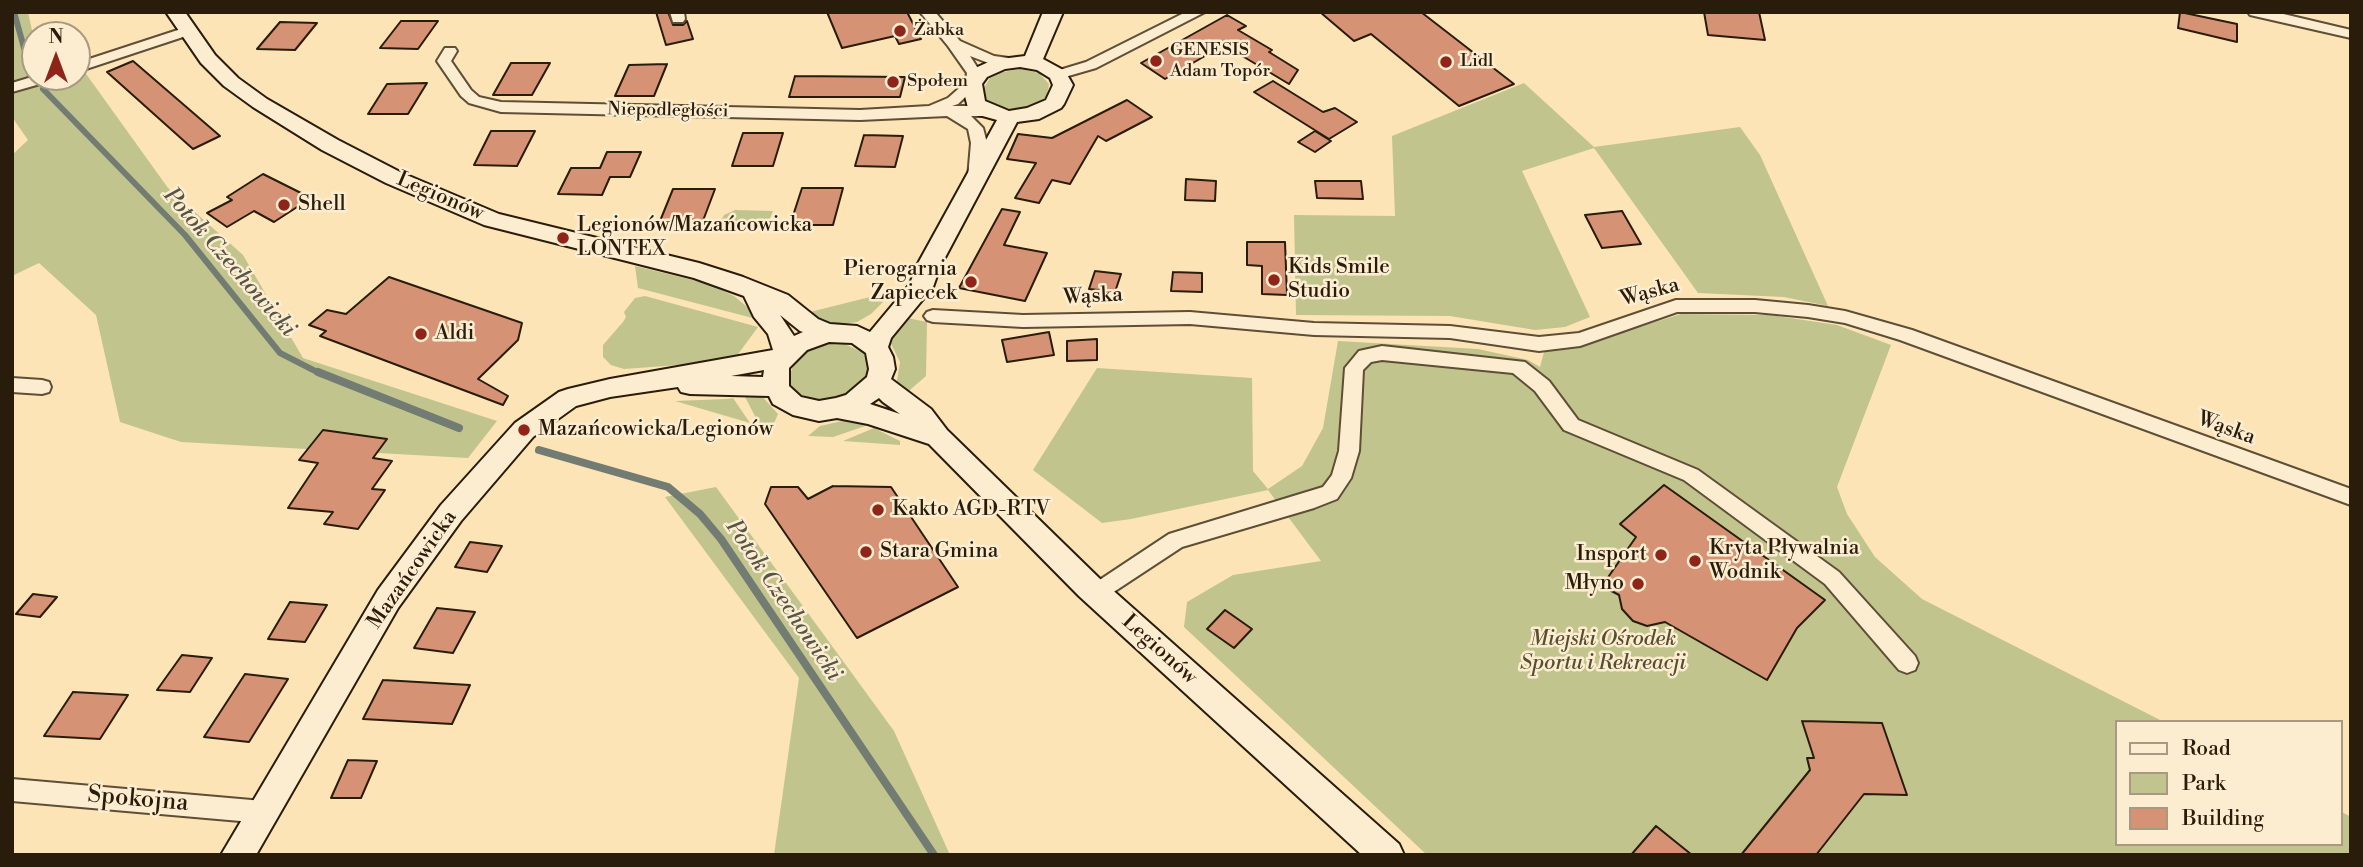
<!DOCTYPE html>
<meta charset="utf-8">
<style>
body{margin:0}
#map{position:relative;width:2363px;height:867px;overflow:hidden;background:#fce4b6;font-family:"Libre Bodoni",serif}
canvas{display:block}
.frame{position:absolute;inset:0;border:14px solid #291c0b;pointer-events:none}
.legend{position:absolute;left:2115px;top:720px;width:228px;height:126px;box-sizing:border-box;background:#fdedd0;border:2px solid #a89981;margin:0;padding:9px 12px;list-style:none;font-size:21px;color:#291c0b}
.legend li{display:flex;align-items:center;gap:14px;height:35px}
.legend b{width:35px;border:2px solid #a89981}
.north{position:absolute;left:21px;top:21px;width:70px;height:70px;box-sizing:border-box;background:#fdedd0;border:2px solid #a89981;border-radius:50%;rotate:0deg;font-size:19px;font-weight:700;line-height:28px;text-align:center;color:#291c0b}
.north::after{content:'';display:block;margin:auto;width:24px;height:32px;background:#8f2418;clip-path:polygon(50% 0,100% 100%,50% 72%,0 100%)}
</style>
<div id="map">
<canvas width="2363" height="867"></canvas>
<div class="frame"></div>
<ul class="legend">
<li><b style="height:9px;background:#fdedd0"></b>Road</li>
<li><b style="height:19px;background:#c1c48d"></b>Park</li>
<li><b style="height:19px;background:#d59274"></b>Building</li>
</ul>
<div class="north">N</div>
</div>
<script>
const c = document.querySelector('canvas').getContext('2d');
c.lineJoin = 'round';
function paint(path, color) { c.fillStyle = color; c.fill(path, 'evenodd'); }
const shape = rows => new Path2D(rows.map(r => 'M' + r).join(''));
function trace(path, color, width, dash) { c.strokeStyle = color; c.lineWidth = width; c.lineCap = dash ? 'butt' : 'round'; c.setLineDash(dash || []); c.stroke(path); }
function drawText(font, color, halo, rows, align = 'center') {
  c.font = font + ' "Libre Bodoni",serif'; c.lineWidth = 5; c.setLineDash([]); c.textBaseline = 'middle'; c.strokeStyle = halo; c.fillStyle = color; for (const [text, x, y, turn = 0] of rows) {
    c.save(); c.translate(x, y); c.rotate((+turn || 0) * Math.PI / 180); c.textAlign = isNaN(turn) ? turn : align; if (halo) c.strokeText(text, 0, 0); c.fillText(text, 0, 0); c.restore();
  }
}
paint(shape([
 [12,12,28,12,35,44,35,77,42,83,64,77,77,77,77,73,84,71,168,188,243,255,303,358,497,421,468,458,181,442,120,422,96,315,39,263,12,276,12,155,28,140,12,117],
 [1020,69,1039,73,1049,84,1047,96,1040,102,1032,106,1010,109,990,103,985,97,982,91,990,78,998,73],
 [1524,83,1594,147,1740,127,1760,155,1828,306,1784,297,1698,293,1594,148,1522,171,1590,317,1565,327,1535,330,1450,316,1296,315,1294,215,1395,216,1392,136],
 [735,210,773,211,767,226,718,226,724,215],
 [635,266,709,284,734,296,764,321,638,288],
 [894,291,871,314,857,322,836,325,817,322,806,313],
 [645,296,758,327,733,361,624,369,611,365,603,357,603,345,623,322,626,317,624,312,635,298],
 [1681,314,1770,315,1837,325,1891,345,1837,487,1847,514,1875,557,1922,599,2164,722,2116,722,2116,844,2340,844,2340,811,2351,817,2351,855,1427,855,1184,627,1187,602,1233,575,1321,561,1268,490,1131,519,1102,523,1033,470,1097,368,1252,378,1253,471,1268,489,1302,466,1323,428,1338,341,1478,349,1528,360,1540,367,1544,352,1589,343],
 [903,317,927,322,926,376,903,396,897,381,900,362,890,342,892,334],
 [833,343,845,344,864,353,869,370,866,380,847,396,833,400,820,401,797,393,791,385,790,375,793,366,809,350],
 [742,391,759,393,778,414,772,428,759,424],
 [733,398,750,423,675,401,726,399],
 [851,419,874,423,833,437,808,436,820,426],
 [874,428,900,441,900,445,843,441],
 [716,487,894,731,950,855,774,855,799,678,665,497]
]), '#c1c48d');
trace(shape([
 [14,12,31,73],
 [43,89,185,235,280,353,321,374]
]), '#727c73', 6);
trace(shape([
 [318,372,459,428],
 [539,450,668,487,700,514,721,539,934,855]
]), '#727c73', 8);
const building = shape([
 [656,12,668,12,673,25,683,25,687,21,693,39,666,45,656,12],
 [827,12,907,12,921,39,899,44,895,36,842,48,827,12],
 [1320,12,1421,12,1514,84,1459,106,1371,34,1354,41,1320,12],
 [1704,12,1759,12,1765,40,1708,35,1704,12],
 [2180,12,2237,24,2237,42,2178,28,2180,12],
 [1227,15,1246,26,1238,30,1272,50,1269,52,1298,70,1289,84,1224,45,1165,79,1141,63,1227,15],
 [401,21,438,21,418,49,380,48,401,21],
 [280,22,317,23,295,50,257,49,280,22],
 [133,61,220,136,193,149,107,72,133,61],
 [511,63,550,63,532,95,493,95,511,63],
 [667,64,654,96,615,96,629,65,667,64],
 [795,76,905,77,900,97,789,97,795,76],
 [1273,81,1323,112,1335,108,1357,122,1329,139,1254,92,1273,81],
 [427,83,408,114,368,114,387,84,427,83],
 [1127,100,1152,117,1106,141,1098,136,1070,184,1052,180,1039,203,1015,198,1036,163,1007,159,1018,134,1052,138,1127,100],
 [491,131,535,131,517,166,474,165,491,131],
 [1315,131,1331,141,1315,152,1298,142,1315,131],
 [743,133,783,133,773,166,732,166,743,133],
 [864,135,903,136,895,167,855,166,864,135],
 [607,152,641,152,630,177,610,177,602,195,558,194,571,168,600,168,607,152],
 [263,174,311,198,274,222,254,211,227,227,207,213,232,200,227,197,263,174],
 [1186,179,1216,181,1215,201,1185,200,1186,179],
 [1315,181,1361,181,1363,199,1317,198,1315,181],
 [802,188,843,188,833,225,790,225,802,188],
 [673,189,715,189,701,226,658,226,673,189],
 [1002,209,1020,212,1004,245,1047,253,1025,301,959,288,1002,209],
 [1622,211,1641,244,1602,248,1585,215,1622,211],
 [1247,242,1285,242,1287,295,1262,294,1262,266,1247,265,1247,242],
 [1095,271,1121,274,1115,292,1089,289,1095,271],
 [1173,272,1202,273,1202,292,1171,291,1173,272],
 [389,277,522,323,518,340,478,379,508,396,503,405,320,336,326,331,309,325,327,310,346,314,389,277],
 [1049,332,1054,355,1007,362,1002,340,1049,332],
 [1097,339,1097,360,1067,361,1067,341,1097,339],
 [323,430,387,439,373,458,392,461,372,489,385,490,358,529,324,524,333,512,288,508,318,463,299,460,323,430],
 [1664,485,1825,600,1797,628,1767,680,1665,622,1647,626,1633,621,1622,609,1619,595,1602,586,1636,537,1620,524,1664,485],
 [833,486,891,487,958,587,857,638,765,504,771,487,798,487,808,499,833,486],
 [470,542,502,546,487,572,455,567,470,542],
 [33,594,57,597,40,617,16,614,33,594],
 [290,602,327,605,305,642,268,639,290,602],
 [437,608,475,612,453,653,414,648,437,608],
 [1225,610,1252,629,1234,648,1207,629,1225,610],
 [182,655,212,658,190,692,157,690,182,655],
 [245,674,288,679,249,742,204,737,245,674],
 [383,680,470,685,452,724,363,719,383,680],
 [73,692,128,695,100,739,44,736,73,692],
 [1802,721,1882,723,1907,795,1864,794,1816,855,1741,855,1810,770,1807,758,1814,758,1802,721],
 [348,760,377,761,361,798,331,798,348,760],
 [1656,826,1692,855,1631,855,1656,826]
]);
paint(building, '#d59274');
trace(building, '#291c0b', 2);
const street = shape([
 [670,12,684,12,685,19,683,22,673,22,670,12],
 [920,12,935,12,960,41,994,56,1016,59,1018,62,1011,66,991,64,970,56,981,73,979,84,958,104,952,106,986,106,994,111,986,116,971,116,983,128,987,143,982,182,970,182,968,178,971,143,968,129,947,116,860,120,501,112,469,103,461,96,437,61,445,48,455,48,457,51,451,61,471,90,479,97,501,102,860,110,929,106,948,98,965,83,967,73,948,46,920,12],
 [1186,12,1205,12,1096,68,1058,79,1051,75,1053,72,1086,62,1186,12],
 [2248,12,2275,12,2351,30,2351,38,2250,15,2248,12],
 [187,27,192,28,192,34,77,72,77,63,187,27],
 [35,76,56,77,54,80,12,92,12,83,35,76],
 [1676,300,1755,300,1808,305,1845,311,1912,330,2351,489,2351,505,1900,340,1845,323,1808,317,1755,312,1677,312,1580,346,1539,351,1450,338,1314,335,1190,324,1023,327,933,322,927,320,924,316,927,312,933,310,1023,315,1190,312,1314,323,1450,326,1539,337,1579,333,1676,300],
 [1382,346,1525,362,1549,381,1578,420,1698,470,1839,572,1915,656,1918,663,1915,670,1907,673,1899,670,1825,584,1684,480,1564,430,1535,391,1513,373,1382,360,1371,362,1363,370,1359,451,1351,478,1337,499,1314,508,1182,547,1103,599,1096,602,1089,599,1085,593,1089,587,1169,534,1323,487,1332,475,1339,451,1345,368,1359,351,1382,346],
 [12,378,42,380,49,382,51,387,49,392,42,394,12,392,12,378],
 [12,779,263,801,271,804,275,812,271,820,263,823,12,801,12,779]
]);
const secondary = shape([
 [166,12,185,12,215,55,238,78,267,99,338,140,402,173,499,214,699,263,743,277,788,295,818,319,830,324,857,326,870,332,910,284,916,267,997,120,979,115,968,108,962,84,973,69,993,60,1025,56,1043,12,1063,12,1043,59,1065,71,1073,85,1064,104,1061,108,1039,119,1017,122,940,267,933,287,891,338,888,347,893,357,895,369,891,379,931,409,947,430,1099,578,1399,844,1404,855,1362,855,1079,596,929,444,868,424,837,418,819,421,793,415,773,404,769,396,690,394,681,392,678,387,610,397,576,406,533,437,461,521,398,608,256,855,221,855,378,590,441,505,515,423,559,392,568,389,610,379,773,350,768,334,754,317,744,296,694,278,484,225,386,183,322,150,253,107,224,86,201,63,166,12],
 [1020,67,1037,70,1050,78,1053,85,1046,100,1027,108,1009,111,985,101,982,84,987,77,1005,69,1020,67],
 [780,315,800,331,803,332,794,336,780,315],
 [829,342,852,343,866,353,869,369,867,377,846,395,836,398,819,401,801,397,789,386,789,368,807,350,829,342],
 [764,370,763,377,731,376,764,370],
 [879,398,883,402,900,414,870,404,879,398]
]);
trace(street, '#5e4e36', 4);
trace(secondary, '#291c0b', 4);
paint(street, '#fdedd0');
paint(secondary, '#fdedd0');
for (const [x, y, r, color] of [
 [900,31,7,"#8f2418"],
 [1156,61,7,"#8f2418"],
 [1446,62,7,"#8f2418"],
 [893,82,7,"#8f2418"],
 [284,205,7,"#8f2418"],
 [563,238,7,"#8f2418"],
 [1274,280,7,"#8f2418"],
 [971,282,7,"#8f2418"],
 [421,334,7,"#8f2418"],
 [524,430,7,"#8f2418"],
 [878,510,7,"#8f2418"],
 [866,552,7,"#8f2418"],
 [1661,555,7,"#8f2418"],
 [1695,561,7,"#8f2418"],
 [1638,584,7,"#8f2418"]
]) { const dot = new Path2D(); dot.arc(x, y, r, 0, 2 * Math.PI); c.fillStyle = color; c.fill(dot); trace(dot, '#fdedd0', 2.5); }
drawText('18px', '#291c0b', '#fdedd0', [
 ["Żabka",914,31],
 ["GENESIS",1170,51],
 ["Adam Topór",1170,72],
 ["Lidl",1460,62],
 ["Społem",907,82]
], 'left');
drawText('18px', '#291c0b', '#fdedd0', [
 ["Niepodległości",668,111,1]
]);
drawText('21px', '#291c0b', '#fdedd0', [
 ["Legionów",440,197,23],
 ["Wąska",1650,293,-15],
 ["Wąska",1093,297,-3],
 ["Wąska",2226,429,20],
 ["Mazańcowicka",413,570,-55],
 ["Legionów",1159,650,42]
]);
drawText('21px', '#291c0b', '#fdedd0', [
 ["Shell",298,205],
 ["Legionów/Mazańcowicka",577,226],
 ["LONTEX",577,250],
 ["Kids Smile",1288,268],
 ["Studio",1288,292],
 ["Pierogarnia",957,270,"right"],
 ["Zapiecek",957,294,"right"],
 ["Aldi",435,334],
 ["Mazańcowicka/Legionów",538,430],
 ["Kakto AGD-RTV",892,510],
 ["Kryta Pływalnia",1709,549],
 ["Wodnik",1709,573],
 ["Stara Gmina",880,552],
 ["Insport",1647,555,"right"],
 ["Młyno",1624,584,"right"]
], 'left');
drawText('italic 21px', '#574e32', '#fdedd0', [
 ["Miejski Ośrodek",1603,640],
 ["Sportu i Rekreacji",1603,664]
]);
drawText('italic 23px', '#545448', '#fdedd0', [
 ["Potok Czechowicki",229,263,49],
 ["Potok Czechowicki",783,601,56]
]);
drawText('24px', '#291c0b', '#fdedd0', [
 ["Spokojna",138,800,5]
]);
</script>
